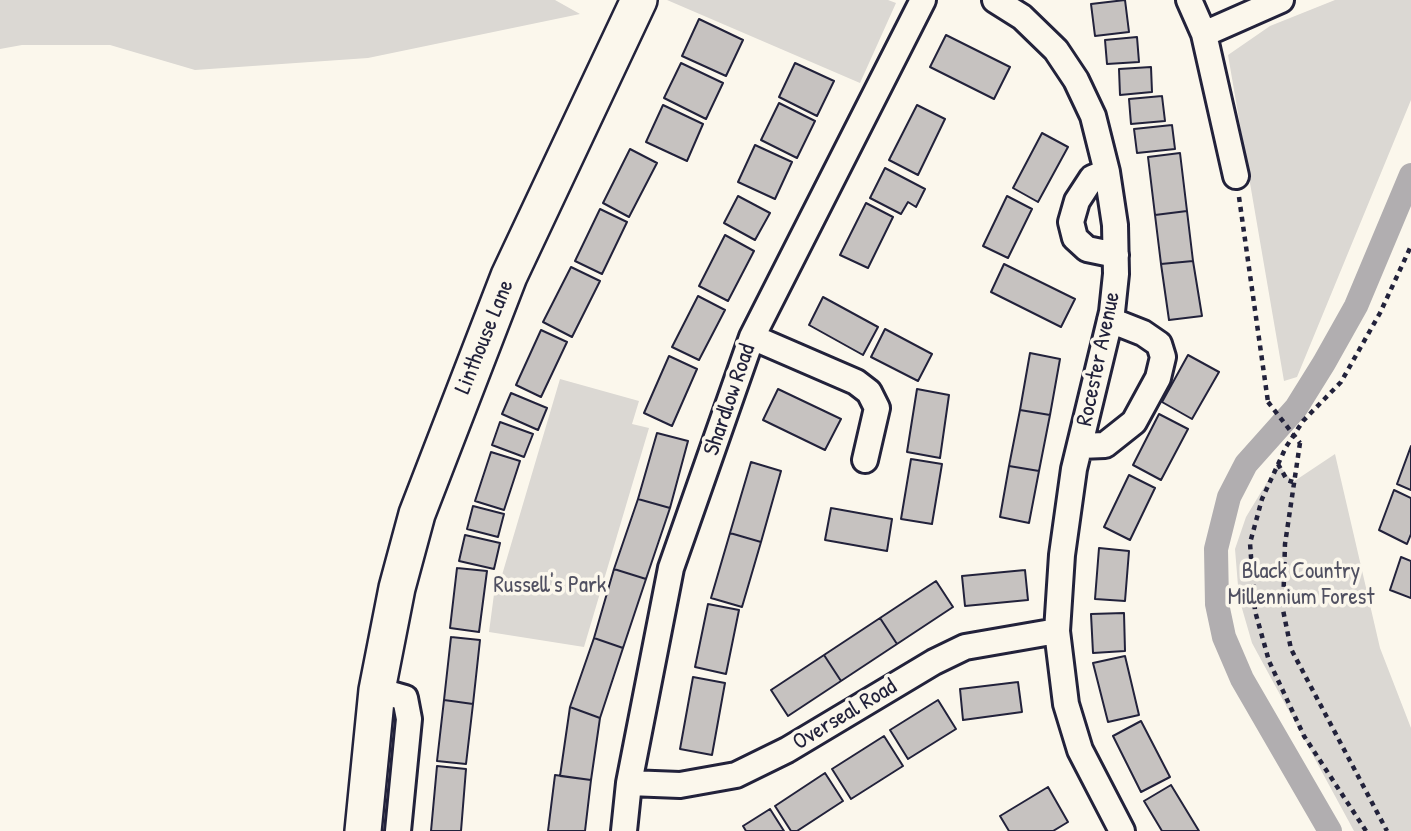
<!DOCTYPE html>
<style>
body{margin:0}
canvas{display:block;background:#fbf7ec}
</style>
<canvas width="1411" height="831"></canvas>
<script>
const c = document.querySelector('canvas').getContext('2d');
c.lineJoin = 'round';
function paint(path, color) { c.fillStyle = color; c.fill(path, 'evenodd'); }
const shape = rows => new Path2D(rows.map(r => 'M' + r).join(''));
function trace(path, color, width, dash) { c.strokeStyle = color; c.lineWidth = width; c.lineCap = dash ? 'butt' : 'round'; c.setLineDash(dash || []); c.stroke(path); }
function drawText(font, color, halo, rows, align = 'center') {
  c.font = font + ' "Patrick Hand",sans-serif'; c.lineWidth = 7; c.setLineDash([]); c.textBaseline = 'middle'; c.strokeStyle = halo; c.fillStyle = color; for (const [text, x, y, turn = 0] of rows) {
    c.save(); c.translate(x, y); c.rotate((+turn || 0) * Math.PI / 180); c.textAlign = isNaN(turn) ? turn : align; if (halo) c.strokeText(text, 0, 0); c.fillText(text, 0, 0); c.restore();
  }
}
paint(shape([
 [0,0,555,0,580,14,368,58,195,70,110,45,22,45,0,49],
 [667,0,888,0,896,3,860,83],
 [1335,0,1411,0,1411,100,1297,377,1284,381,1228,55,1270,26],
 [560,379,639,401,632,424,649,428,584,647,489,632,496,579,502,575],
 [1335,454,1380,648,1411,728,1411,831,1354,831,1252,643,1239,598,1235,549,1246,517,1278,464,1293,482]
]), '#dbd8d3');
trace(shape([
 [1330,831,1242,679,1224,637,1217,604,1216,549,1229,497,1246,464,1296,408,1324,363,1356,306,1411,175]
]), '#b1aeb0', 24);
const building = shape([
 [1125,0,1129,32,1095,36,1091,4,1125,0],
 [699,19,743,40,726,76,682,56,699,19],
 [946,35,1010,67,994,99,930,67,946,35],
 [1137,37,1139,62,1107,64,1105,40,1137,37],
 [681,63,723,83,706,119,664,98,681,63],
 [795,63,834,81,817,116,779,97,795,63],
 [1151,67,1152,92,1120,95,1119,69,1151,67],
 [1162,96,1165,121,1131,124,1129,99,1162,96],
 [779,103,815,121,797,158,761,140,779,103],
 [663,105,703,124,687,161,646,142,663,105],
 [917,105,945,119,918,175,889,160,917,105],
 [1172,125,1175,149,1137,153,1134,129,1172,125],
 [1042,133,1068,147,1038,202,1013,188,1042,133],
 [755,145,792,162,775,199,738,182,755,145],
 [630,149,657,163,629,217,603,203,630,149],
 [1180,153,1187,211,1155,215,1148,157,1180,153],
 [885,168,925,189,916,207,908,202,901,214,870,198,885,168],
 [738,196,770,213,755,240,724,223,738,196],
 [1007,196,1032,209,1008,258,983,246,1007,196],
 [866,203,893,217,868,268,840,255,866,203],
 [600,209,627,222,602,274,575,261,600,209],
 [1187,211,1193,261,1161,264,1155,215,1187,211],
 [725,235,754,251,728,301,699,286,725,235],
 [1193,261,1202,316,1169,320,1161,264,1193,261],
 [1004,264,1075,299,1061,327,991,292,1004,264],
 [571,267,600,281,572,337,543,322,571,267],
 [698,296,725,310,699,360,672,347,698,296],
 [823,297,878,327,863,355,809,325,823,297],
 [885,329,932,354,918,381,871,357,885,329],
 [541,330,567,342,541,397,516,385,541,330],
 [1030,353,1060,359,1050,415,1020,410,1030,353],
 [1188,355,1219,372,1192,419,1162,402,1188,355],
 [669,356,697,369,672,426,644,413,669,356],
 [778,389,841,419,825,450,763,420,778,389],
 [917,389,949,395,940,458,907,452,917,389],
 [511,393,547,408,538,430,502,414,511,393],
 [1020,410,1050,415,1039,471,1009,466,1020,410],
 [1159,414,1188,429,1161,480,1133,465,1159,414],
 [500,422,533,434,524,457,492,445,500,422],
 [657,433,688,441,670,508,638,499,657,433],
 [1411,446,1411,490,1397,484,1411,446],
 [491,452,520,461,504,510,475,501,491,452],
 [911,459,942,464,932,524,901,519,911,459],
 [751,462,781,471,761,542,730,533,751,462],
 [1009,466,1039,471,1029,523,1000,517,1009,466],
 [1129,475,1155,488,1130,540,1104,527,1129,475],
 [1394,490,1411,498,1411,534,1407,544,1379,530,1394,490],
 [638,499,670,508,646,579,614,569,638,499],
 [473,506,504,514,498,537,467,529,473,506],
 [831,508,892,519,887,551,825,540,831,508],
 [730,533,761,542,742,607,711,598,730,533],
 [465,535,500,543,494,569,459,561,465,535],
 [1099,548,1129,551,1125,601,1095,599,1099,548],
 [1401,557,1411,561,1411,598,1390,590,1401,557],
 [457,568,487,571,479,632,450,628,457,568],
 [614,569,646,579,623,648,594,638,614,569],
 [1025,570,1028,600,965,606,962,576,1025,570],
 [936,581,953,607,897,644,880,618,936,581],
 [708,604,739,610,726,674,695,667,708,604],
 [1124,613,1125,651,1093,653,1091,614,1124,613],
 [880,618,897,644,841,681,824,655,880,618],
 [451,637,480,640,473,704,444,700,451,637],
 [594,638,623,648,600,718,570,707,594,638],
 [824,655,841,681,788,716,771,690,824,655],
 [1125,656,1139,715,1108,722,1093,663,1125,656],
 [693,677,725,683,712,755,680,749,693,677],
 [1018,682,1022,712,963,720,960,689,1018,682],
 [444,700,473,704,466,764,437,761,444,700],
 [938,700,956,729,908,759,890,730,938,700],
 [570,707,600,718,591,780,560,776,570,707],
 [1141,721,1170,777,1141,792,1113,736,1141,721],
 [884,736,903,766,851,799,832,769,884,736],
 [437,766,466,769,461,831,431,831,437,766],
 [825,773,843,801,797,831,791,831,775,806,825,773],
 [555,775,591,780,585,831,548,831,555,775],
 [1171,785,1199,831,1162,831,1144,801,1171,785],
 [1048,787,1068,822,1053,831,1009,831,1000,816,1048,787],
 [770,809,784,831,746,831,743,826,770,809]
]);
paint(building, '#c6c2c0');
trace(building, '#22223b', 2);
const street = shape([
 [995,0,1022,17,1056,50,1076,80,1093,116,1107,172,1115,225,1116,274,1112,312,1074,469,1062,555,1057,631,1066,704,1080,750,1122,831],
 [1189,0,1204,34,1236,176],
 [1204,34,1281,0],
 [1107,172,1092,178,1077,201,1071,222,1075,238,1087,249,1116,255],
 [752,337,856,382,869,392,877,408,865,460],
 [1080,446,1105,445,1134,422,1158,378,1163,357,1159,344,1143,333,1110,320],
 [377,690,405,698,409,719,398,831],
 [629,783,680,785,736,775,787,750,934,662,965,647,1057,631],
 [624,831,629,783,671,568,752,337,923,0]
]);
const secondary = shape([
 [363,831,377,690,397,588,417,514,509,276,639,0]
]);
trace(street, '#22223b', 30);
trace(secondary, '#22223b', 40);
trace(shape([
 [1239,197,1268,402],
 [1300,443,1285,544,1283,610,1291,649,1387,831],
 [1278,464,1287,480,1293,482],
 [1366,831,1304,736,1269,661,1255,611,1250,543,1262,499,1286,447,1303,421,1341,382,1380,313,1411,246]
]), '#22223b', 4.5, [5, 5]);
trace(street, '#fbf7ec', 24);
trace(secondary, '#fbf7ec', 35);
trace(shape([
 [1268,402,1300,443]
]), '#22223b', 4.5, [5, 5]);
drawText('23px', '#22223b', '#fbf7ec', [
 ["Linthouse Lane",485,337,-68],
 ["Rocester Avenue",1099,359,-78],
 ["Shardlow Road",730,400,-71],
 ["Overseal Road",845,715,-31]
]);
drawText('23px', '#505061', '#fbf7ec', [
 ["Black Country",1301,572],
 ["Millennium Forest",1301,598],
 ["Russell's Park",550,586]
]);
</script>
